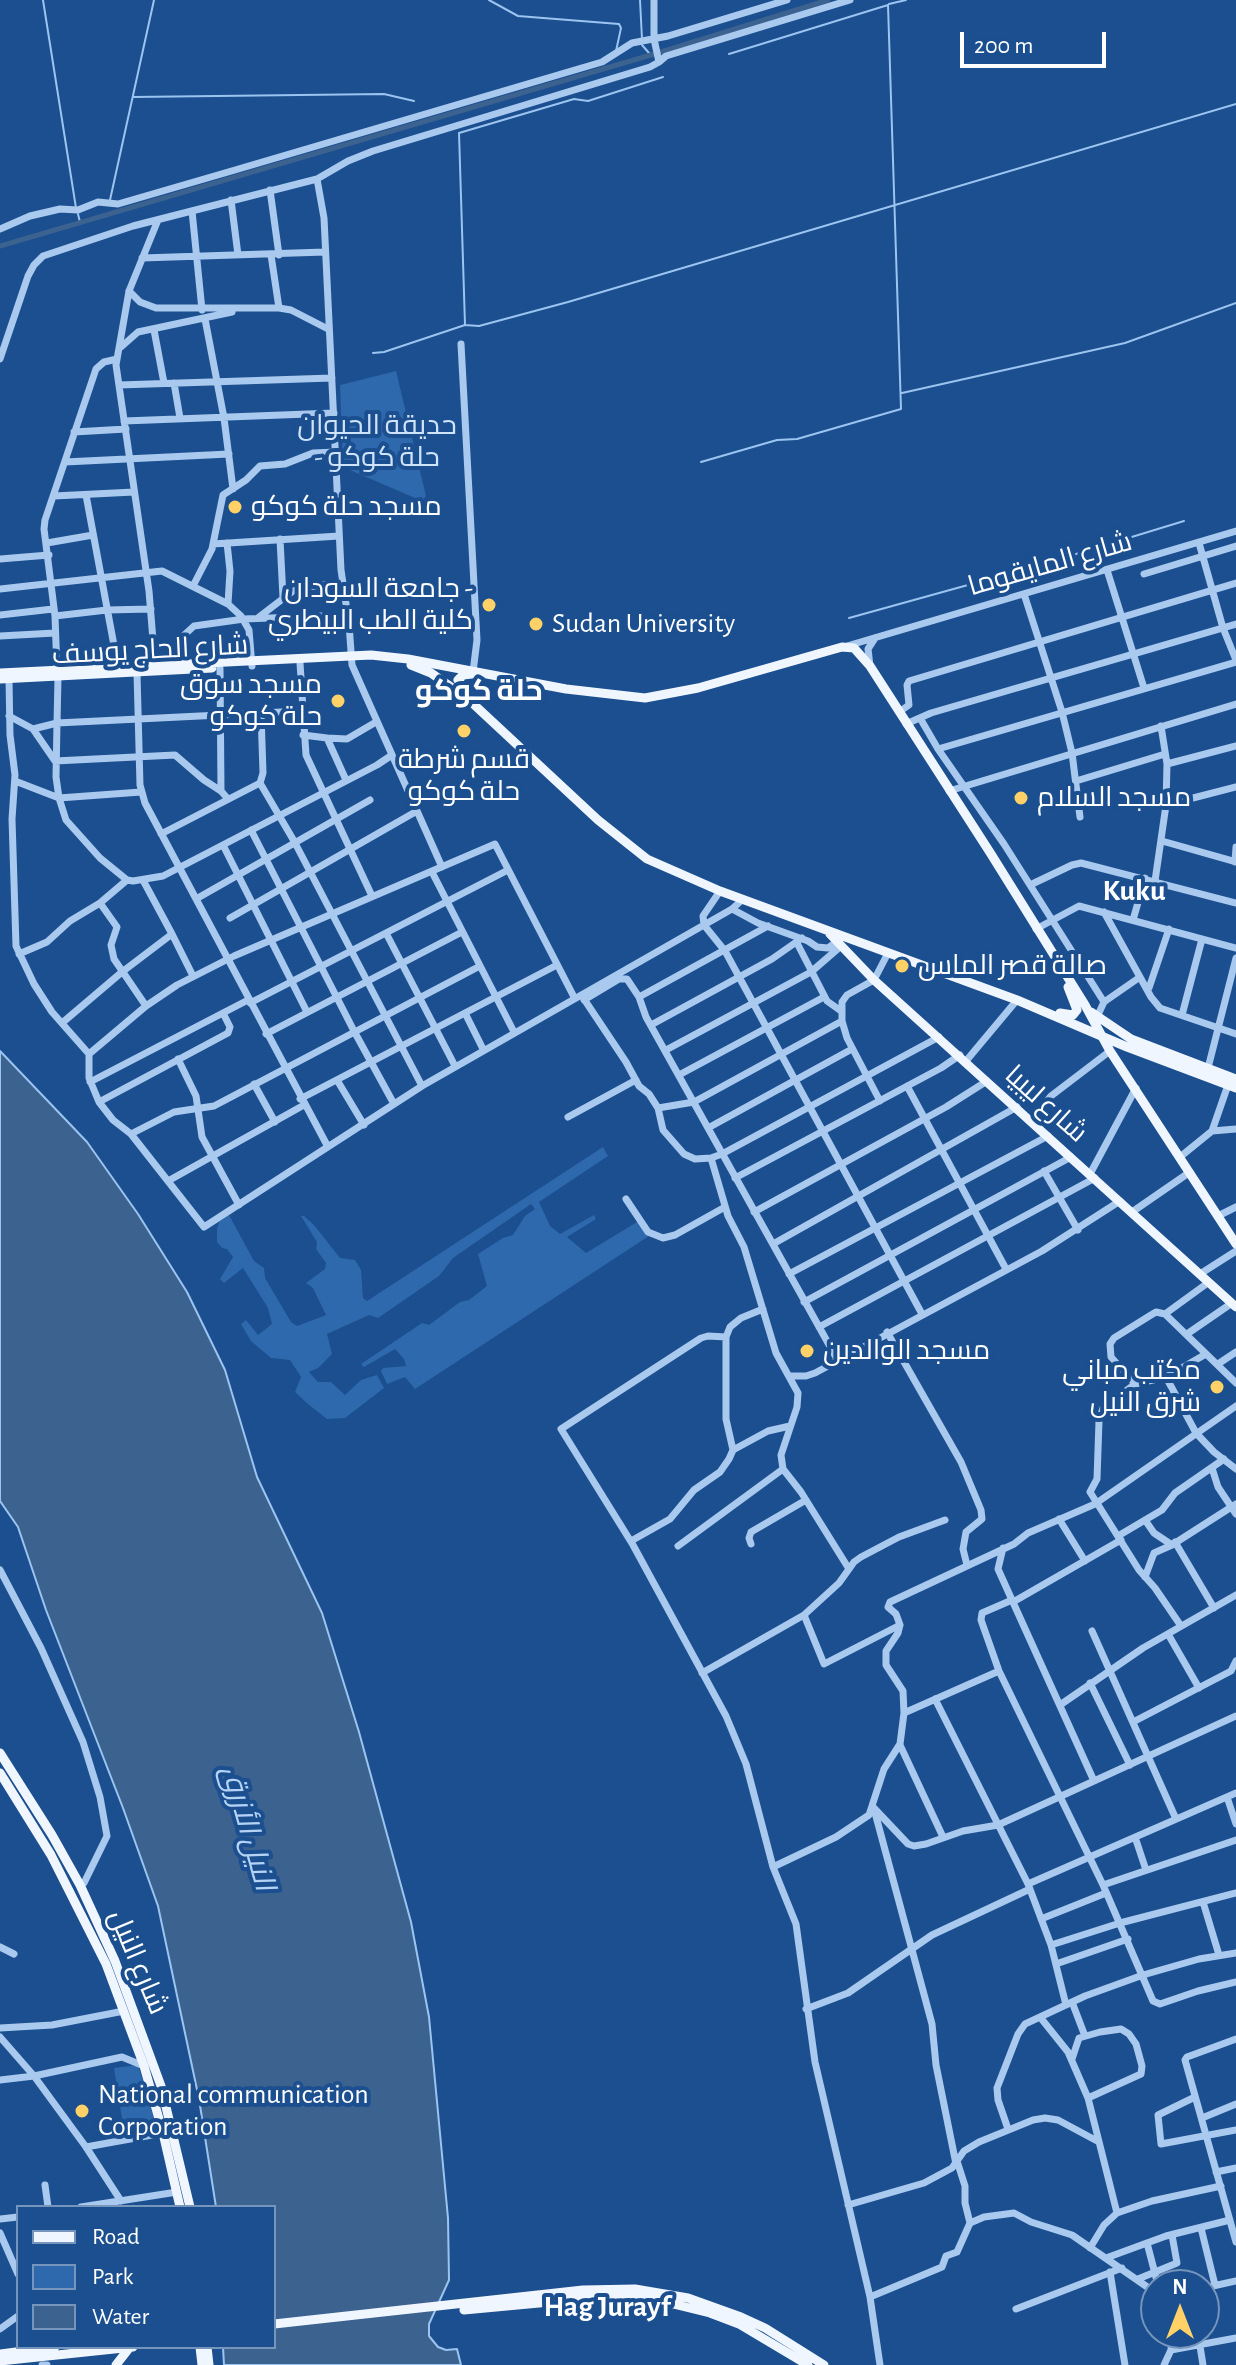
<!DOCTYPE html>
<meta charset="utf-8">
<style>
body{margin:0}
#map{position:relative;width:1236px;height:2365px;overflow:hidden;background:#1b4f8f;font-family:"Alegreya Sans",sans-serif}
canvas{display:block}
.legend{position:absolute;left:16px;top:2205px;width:260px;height:144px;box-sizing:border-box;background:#1b4f8f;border:2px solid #7695bc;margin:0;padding:10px 14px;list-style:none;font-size:24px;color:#fff}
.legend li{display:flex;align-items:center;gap:16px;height:40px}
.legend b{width:40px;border:2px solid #7695bc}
.north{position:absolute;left:1140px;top:2269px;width:80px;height:80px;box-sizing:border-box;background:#1b4f8f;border:2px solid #7695bc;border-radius:50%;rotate:0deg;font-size:22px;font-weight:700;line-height:32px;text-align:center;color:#fff}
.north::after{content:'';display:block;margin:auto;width:28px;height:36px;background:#ffd166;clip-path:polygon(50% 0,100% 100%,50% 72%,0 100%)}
.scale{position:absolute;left:960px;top:32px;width:146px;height:36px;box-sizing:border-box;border:4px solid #fff;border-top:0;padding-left:10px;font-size:24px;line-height:28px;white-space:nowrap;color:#fff;-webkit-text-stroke:6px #1b4f8f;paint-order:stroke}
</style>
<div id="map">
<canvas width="1236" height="2365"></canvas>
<ul class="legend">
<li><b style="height:10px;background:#f0f6ff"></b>Road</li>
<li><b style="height:22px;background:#2e69ad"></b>Park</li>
<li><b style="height:22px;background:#3c6290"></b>Water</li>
</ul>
<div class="north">N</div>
<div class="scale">200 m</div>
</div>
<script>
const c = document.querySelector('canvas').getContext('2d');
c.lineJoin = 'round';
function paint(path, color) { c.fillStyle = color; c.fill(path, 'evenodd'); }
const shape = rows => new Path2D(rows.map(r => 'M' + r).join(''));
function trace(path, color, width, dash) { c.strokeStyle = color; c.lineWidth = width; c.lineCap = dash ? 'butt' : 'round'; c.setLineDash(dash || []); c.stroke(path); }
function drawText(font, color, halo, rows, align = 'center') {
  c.font = font + ' "Alegreya Sans",Cairo,sans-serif'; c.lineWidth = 8; c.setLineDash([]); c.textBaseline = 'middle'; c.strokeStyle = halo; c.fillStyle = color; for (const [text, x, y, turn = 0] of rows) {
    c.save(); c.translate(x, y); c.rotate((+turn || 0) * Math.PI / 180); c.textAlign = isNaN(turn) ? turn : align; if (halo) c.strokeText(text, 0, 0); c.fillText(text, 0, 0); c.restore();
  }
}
paint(shape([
 [396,371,426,496,422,501,343,467,340,385],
 [603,1147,608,1156,539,1202,550,1226,560,1234,594,1215,596,1219,567,1237,586,1253,637,1222,652,1234,415,1389,405,1377,387,1384,381,1371,383,1368,406,1366,404,1359,395,1349,364,1367,361,1364,422,1323,429,1325,460,1302,469,1300,487,1286,478,1254,503,1238,513,1235,525,1216,535,1209,531,1204,453,1258,439,1276,378,1318,369,1315,327,1334,332,1354,318,1368,309,1372,318,1382,331,1382,345,1395,361,1380,377,1375,384,1388,345,1418,327,1419,308,1404,295,1392,301,1377,290,1360,271,1358,251,1341,241,1324,246,1320,258,1335,272,1324,268,1308,243,1268,224,1283,220,1279,233,1257,227,1249,222,1248,217,1242,217,1229,219,1222,229,1215,254,1261,264,1268,265,1278,291,1322,297,1326,326,1315,313,1288,306,1283,325,1269,326,1263,316,1249,317,1242,301,1216,304,1216,314,1225,340,1258,355,1260,361,1270,363,1298,367,1301],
 [138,2065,157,2129,125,2137,114,2068]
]), '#2e69ad');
const water = shape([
 [0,1051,87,1142,138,1214,187,1292,225,1370,257,1477,322,1613,359,1732,411,1922,429,2017,448,2218,449,2280,429,2324,429,2336,438,2347,446,2350,457,2349,461,2365,224,2365,223,2347,274,2347,274,2207,216,2207,199,2099,158,1906,123,1808,46,1610,18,1527,0,1501,0,1051]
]);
paint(water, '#3c6290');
trace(water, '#9cc4f0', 2);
trace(shape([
 [43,0,76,208],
 [489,0,518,16,619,24,621,28,616,51],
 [640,0,642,39],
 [889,4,906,0],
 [642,45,649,53],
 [133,97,384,94,414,101],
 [110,200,154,0],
 [78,214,80,222],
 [465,325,479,326,568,302,1236,104],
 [373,353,384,352,465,325,459,133,574,99,588,101,663,77],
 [902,393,1125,343,1236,303],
 [701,462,777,440,797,439,901,409,888,5,729,54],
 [849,618,1040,565,1184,521]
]), '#9cc4f0', 2);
trace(shape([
 [0,246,661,52,828,0]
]), '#3c6290', 5);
trace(shape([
 [659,62,666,56,850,0],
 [317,179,324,218,341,570,349,624,352,665,442,867],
 [270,190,279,255],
 [231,200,238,255],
 [192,211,202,310],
 [0,229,30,216,60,209,78,210,98,202,118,204,235,170,602,62,632,43,668,36,787,0],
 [271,255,279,308],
 [142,258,325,252],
 [129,291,140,302,156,308,279,308,291,310,328,329],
 [205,319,224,418,233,489],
 [154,330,164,383],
 [461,344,477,640,473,672],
 [121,347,138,332,232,312],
 [0,359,28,276,34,265,43,256,133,226,317,179,348,161,373,151,650,67,659,62,654,39,654,0],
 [174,383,180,418],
 [119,385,332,378],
 [124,421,334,413],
 [74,432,126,429],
 [65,462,229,454],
 [86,495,118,667],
 [54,496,134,492],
 [280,539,283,598],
 [47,543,93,535],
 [227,543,230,571,228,604],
 [1199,543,1223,628,1236,660],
 [213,544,339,536],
 [0,559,49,555],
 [1107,570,1144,688],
 [1144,574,1236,546],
 [193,586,212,549,223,495,246,480,260,466,285,464,313,453,336,452],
 [0,589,162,571,228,604,241,616,249,630,252,666],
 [1024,594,1062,712,1072,753,1080,817],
 [0,615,53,609],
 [55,616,107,610,151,609],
 [259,617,293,591,307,587,342,582],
 [0,636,55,633],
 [847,646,1236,531],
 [300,663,306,755,372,896],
 [174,664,182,637,194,626,244,619,348,615],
 [155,665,149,591,116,365,129,291,158,220],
 [870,666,868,649,875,638],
 [220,668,221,791,228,799],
 [57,671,55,616,44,529,45,520,96,369,104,362,117,359],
 [137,673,140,785,145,803,328,1147],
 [58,678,57,723,302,711],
 [9,679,10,735,15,775,12,819,16,946,34,984,52,1012,89,1054,89,1078,99,1102,113,1120,131,1134,204,1227,422,1086,732,909,742,900],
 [899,712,909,705,907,685,909,681,1236,583],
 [261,713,263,773,260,783,294,841,422,1086],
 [9,716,33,729,57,723,56,777,59,798,66,820,100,858,127,880,133,881,163,876,377,765,392,755],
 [920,718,938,749,1004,844,1104,1002],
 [906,724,931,713,1236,624],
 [33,729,55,761,175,755,204,780,221,791],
 [303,735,327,738,346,780],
 [327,738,347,739,376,722],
 [938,749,1236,662],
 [1167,764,1236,746],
 [15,781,59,798,141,792],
 [1076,781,1165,754],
 [949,791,1236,704],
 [1166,805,1236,787],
 [251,830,354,1031,394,1104],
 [161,834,260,783],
 [1162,841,1236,862],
 [223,845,307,1012],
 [1235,862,1236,847],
 [432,872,514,1032],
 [1155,881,1166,805,1167,764,1161,726],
 [144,882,172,934],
 [1030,885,1072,865,1081,863,1236,903],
 [720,891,703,916,704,925,725,951,922,1314],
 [196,899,370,800],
 [100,903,117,927,111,945,114,959,146,1006],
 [732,909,758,923,808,941,817,947,828,948,836,942],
 [1104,912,1151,997,1160,1008,1236,1034],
 [230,918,417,811],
 [1133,920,1145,878],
 [1036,929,1079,906,1236,948],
 [386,933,455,1066],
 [797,943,827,1001,841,1011],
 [19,954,47,942,70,921,100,903,127,880],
 [1149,988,1169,929],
 [639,997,768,926],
 [584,999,626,1062,639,1086,649,1094,658,1108,694,1102,842,1021],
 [584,1000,619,979,627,979,639,997,646,1017,837,1359],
 [250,1003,508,870],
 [465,1013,483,1049],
 [1182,1015,1202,939],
 [1097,1017,1104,1002,1140,977],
 [62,1023,122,972,172,934,193,976],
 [651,1025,772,959,802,938],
 [266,1034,462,932],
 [666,1050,811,972,841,946],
 [89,1054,146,1006,177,985,234,956,495,844,574,997],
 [178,1059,196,1096,202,1137,239,1205],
 [966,1061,1017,1000],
 [1208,1068,1236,958],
 [679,1075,824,997],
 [337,1080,364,1125],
 [90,1082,248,1000],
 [254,1084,275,1122],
 [907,1086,1006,1269],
 [300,1099,557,965],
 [880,1101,847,1038,842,1021,842,1002,847,995,874,980,888,953],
 [99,1102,228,1033,230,1027,223,1013],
 [658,1108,663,1130,684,1154,695,1159,711,1158,722,1154,939,1037],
 [568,1117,636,1080],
 [1031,1120,1051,1096,1110,1051],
 [708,1128,852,1049],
 [1212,1131,1236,1129],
 [131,1134,174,1112,214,1106,480,966],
 [1180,1157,1212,1131,1228,1085],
 [711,1158,728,1216,744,1247,776,1353,798,1393,797,1407,781,1455,783,1469,801,1492,849,1569],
 [1044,1171,1078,1230],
 [1090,1174,1136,1088],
 [735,1178,941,1068,960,1055],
 [168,1181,304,1105],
 [626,1199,648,1232,663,1238,675,1235,725,1207],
 [754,1212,946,1107,987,1081],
 [1132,1212,1190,1172],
 [1218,1216,1236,1207],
 [773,1244,1017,1107],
 [789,1274,1048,1136],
 [1200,1274,1236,1251],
 [1209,1282,1165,1314,1236,1383],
 [804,1302,1071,1157],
 [819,1327,1095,1178],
 [887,1332,961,1462,981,1510,982,1519,966,1532,963,1549,967,1565],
 [1187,1334,1232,1303],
 [726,1337,708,1336,701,1338,561,1429,633,1545,726,1716,746,1764,773,1867,796,1924,815,2062,870,2297,880,2365],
 [1218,1364,1236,1352],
 [790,1376,806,1376,815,1373,1042,1251,1120,1201],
 [1166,1377,1196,1433,1214,1452,1236,1469],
 [1135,1384,1111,1357,1110,1344,1114,1338,1151,1315,1156,1312,1165,1314],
 [733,1450,768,1431,790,1426],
 [1212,1468,1218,1487,1236,1514],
 [1059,1519,1085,1561],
 [1145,1520,1154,1533,1172,1545],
 [1118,1536,1162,1510,1175,1493,1224,1459],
 [631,1541,670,1519,694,1490,720,1472,729,1459,733,1450,726,1419,726,1337,730,1327,741,1318,763,1309],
 [1175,1542,1214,1608],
 [751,1544,749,1538,751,1532,806,1500],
 [678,1546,783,1469],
 [1003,1548,998,1569,1012,1600,982,1613,981,1620,999,1671,1103,1885,1153,2001,1160,2004,1198,1991,1236,1982],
 [0,1570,41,1648,83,1742,100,1797,107,1836,84,1883,80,1885],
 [1145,1577,1154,1553,1172,1545,1236,1504],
 [1012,1600,1094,1781],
 [1013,1602,1121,1540],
 [804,1615,824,1664,900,1625],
 [1181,1626,1155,1588,1139,1570,1090,1492,1097,1479,1099,1421,1103,1408,1135,1384,1166,1377,1206,1354],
 [1092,1631,1176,1819],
 [1168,1634,1199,1688],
 [702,1673,804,1615,839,1583,854,1562,861,1557,899,1537,945,1520],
 [1090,1683,1130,1765],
 [935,1699,1028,1884,1051,1945,1066,2005],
 [1060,1705,1143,1648,1236,1595],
 [904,1713,903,1691,886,1665,886,1651,898,1633,900,1625,896,1614,888,1607,890,1602,1014,1544,1028,1533,1095,1504,1236,1406],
 [1133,1722,1231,1671,1236,1661],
 [900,1745,943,1837],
 [1227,1797,1236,1824],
 [873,1807,908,1844,914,1846,926,1844,963,1831,998,1825,1236,1716],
 [874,1809,932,2024,936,2065,956,2164],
 [1135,1837,1146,1870],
 [773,1867,836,1837,869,1815,884,1769,900,1744,904,1713,999,1671],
 [1028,1884,1236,1793],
 [1103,1885,1236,1840],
 [1203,1902,1219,1955],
 [1041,1919,1106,1893],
 [1051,1945,1120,1923,1236,1893],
 [0,1947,14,1954],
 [1056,1964,1128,1939],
 [1072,2002,1085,2036],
 [806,2009,848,1993,932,1935,1030,1889],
 [1040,2017,1068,2052,1088,2098,1117,2213],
 [0,2028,52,2025,124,2011],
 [0,2037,34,2076,86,2147,121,2201],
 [1236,2039,1187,2057,1185,2060,1236,2242],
 [1072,2059,1079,2038,1100,2032,1121,2029,1129,2034,1136,2044,1142,2066,1141,2074,1088,2098],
 [0,2080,34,2076,122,2057,144,2066],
 [1195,2097,1158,2115,1161,2144,1236,2130],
 [1202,2118,1236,2104],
 [1008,2129,998,2100,997,2088,1018,2034,1025,2024,1085,1996,1143,1975,1199,1959,1236,1953],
 [86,2147,163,2133],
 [957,2161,965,2186,965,2203,970,2223],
 [1216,2172,1236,2168],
 [45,2185,48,2207],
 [848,2205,924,2183,952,2168,964,2151,979,2142,1033,2120,1045,2118,1058,2120,1099,2142],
 [81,2207,177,2192],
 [0,2219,18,2217],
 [1201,2228,1215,2285],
 [0,2233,18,2274],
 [1147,2243,1158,2285],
 [1090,2248,1104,2225,1117,2213,1152,2201,1221,2186],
 [1106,2258,1166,2236,1230,2220],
 [1110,2272,1125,2365],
 [1138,2279,1177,2263,1172,2235],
 [1204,2288,1236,2281],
 [870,2297,942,2267,946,2256,957,2252,970,2223,984,2217,1014,2213,1031,2222,1072,2235,1156,2293],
 [1016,2309,1122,2268],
 [0,2329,18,2316],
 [1200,2346,1203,2365],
 [1171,2350,1236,2338],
 [42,2365,47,2365],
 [1164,2365,1171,2350,1172,2333]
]), '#a9c9ee', 7);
trace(shape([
 [411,665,431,673,468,699,598,820,647,859,720,891,1017,1000,1127,1047,1236,1088],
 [0,673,371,655,408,659,566,689,645,698,698,688,842,647,854,648,870,666,991,854,1085,1005,1110,1051,1236,1244],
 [472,674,463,675,458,680,475,702],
 [0,679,212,668],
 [830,934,874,980,1236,1307],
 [1091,1012,1131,1039,1236,1079],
 [1060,1013,1073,1015,1077,1010,1068,987],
 [0,1753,52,1835,80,1885,115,1961,161,2086,190,2207],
 [0,1773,51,1855,106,1964,144,2066,163,2133,180,2207],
 [464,2310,603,2297,653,2299,710,2313,739,2324,808,2365],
 [274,2324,583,2290,635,2289,688,2298,741,2317,765,2328,824,2365],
 [200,2347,202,2365],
 [207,2347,209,2365],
 [0,2354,55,2347],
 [0,2361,133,2347],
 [116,2365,130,2347]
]), '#f0f6ff', 9);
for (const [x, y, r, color] of [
 [235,507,8,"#ffd166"],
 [489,605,8,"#ffd166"],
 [536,624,8,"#ffd166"],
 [338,701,8,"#ffd166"],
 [464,731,8,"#ffd166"],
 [1021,798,8,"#ffd166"],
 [902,966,8,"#ffd166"],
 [807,1351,8,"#ffd166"],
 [1217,1387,8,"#ffd166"],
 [82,2111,8,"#ffd166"]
]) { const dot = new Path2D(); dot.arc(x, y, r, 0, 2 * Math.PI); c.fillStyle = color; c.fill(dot); trace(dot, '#1b4f8f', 3); }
drawText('28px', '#cfe3fa', '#1b4f8f', [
 ["حديقة الحيوان",377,426],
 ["- حلة كوكو",377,458]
]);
drawText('28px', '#fff', '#1b4f8f', [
 ["مسجد حلة كوكو",251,507],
 ["جامعة السودان -",473,589,"right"],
 ["كلية الطب البيطري",473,621,"right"],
 ["Sudan University",552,624],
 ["مسجد سوق",322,685,"right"],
 ["حلة كوكو",322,717,"right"],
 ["قسم شرطة",464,760,"center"],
 ["حلة كوكو",464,792,"center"],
 ["مسجد السلام",1037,798],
 ["صالة قصر الماس",918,966],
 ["مسجد الوالدين",823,1351],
 ["مكتب مباني",1201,1371,"right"],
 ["شرق النيل",1201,1403,"right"],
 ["National communication",98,2095],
 ["Corporation",98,2127]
], 'left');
drawText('28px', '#fff', '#1b4f8f', [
 ["شارع المايقوما",1050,564,-16],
 ["شارع الحاج يوسف",150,650,-3],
 ["شارع ليبيا",1046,1104,42],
 ["شارع النيل",138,1962,67]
]);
drawText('bold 30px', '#fff', '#1b4f8f', [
 ["حلة كوكو",479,691],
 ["Kuku",1134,891],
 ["Hag Jurayf",607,2307]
]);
drawText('italic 30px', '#b5d3f5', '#1b4f8f', [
 ["النيل الأزرق",248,1828,74]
]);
</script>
